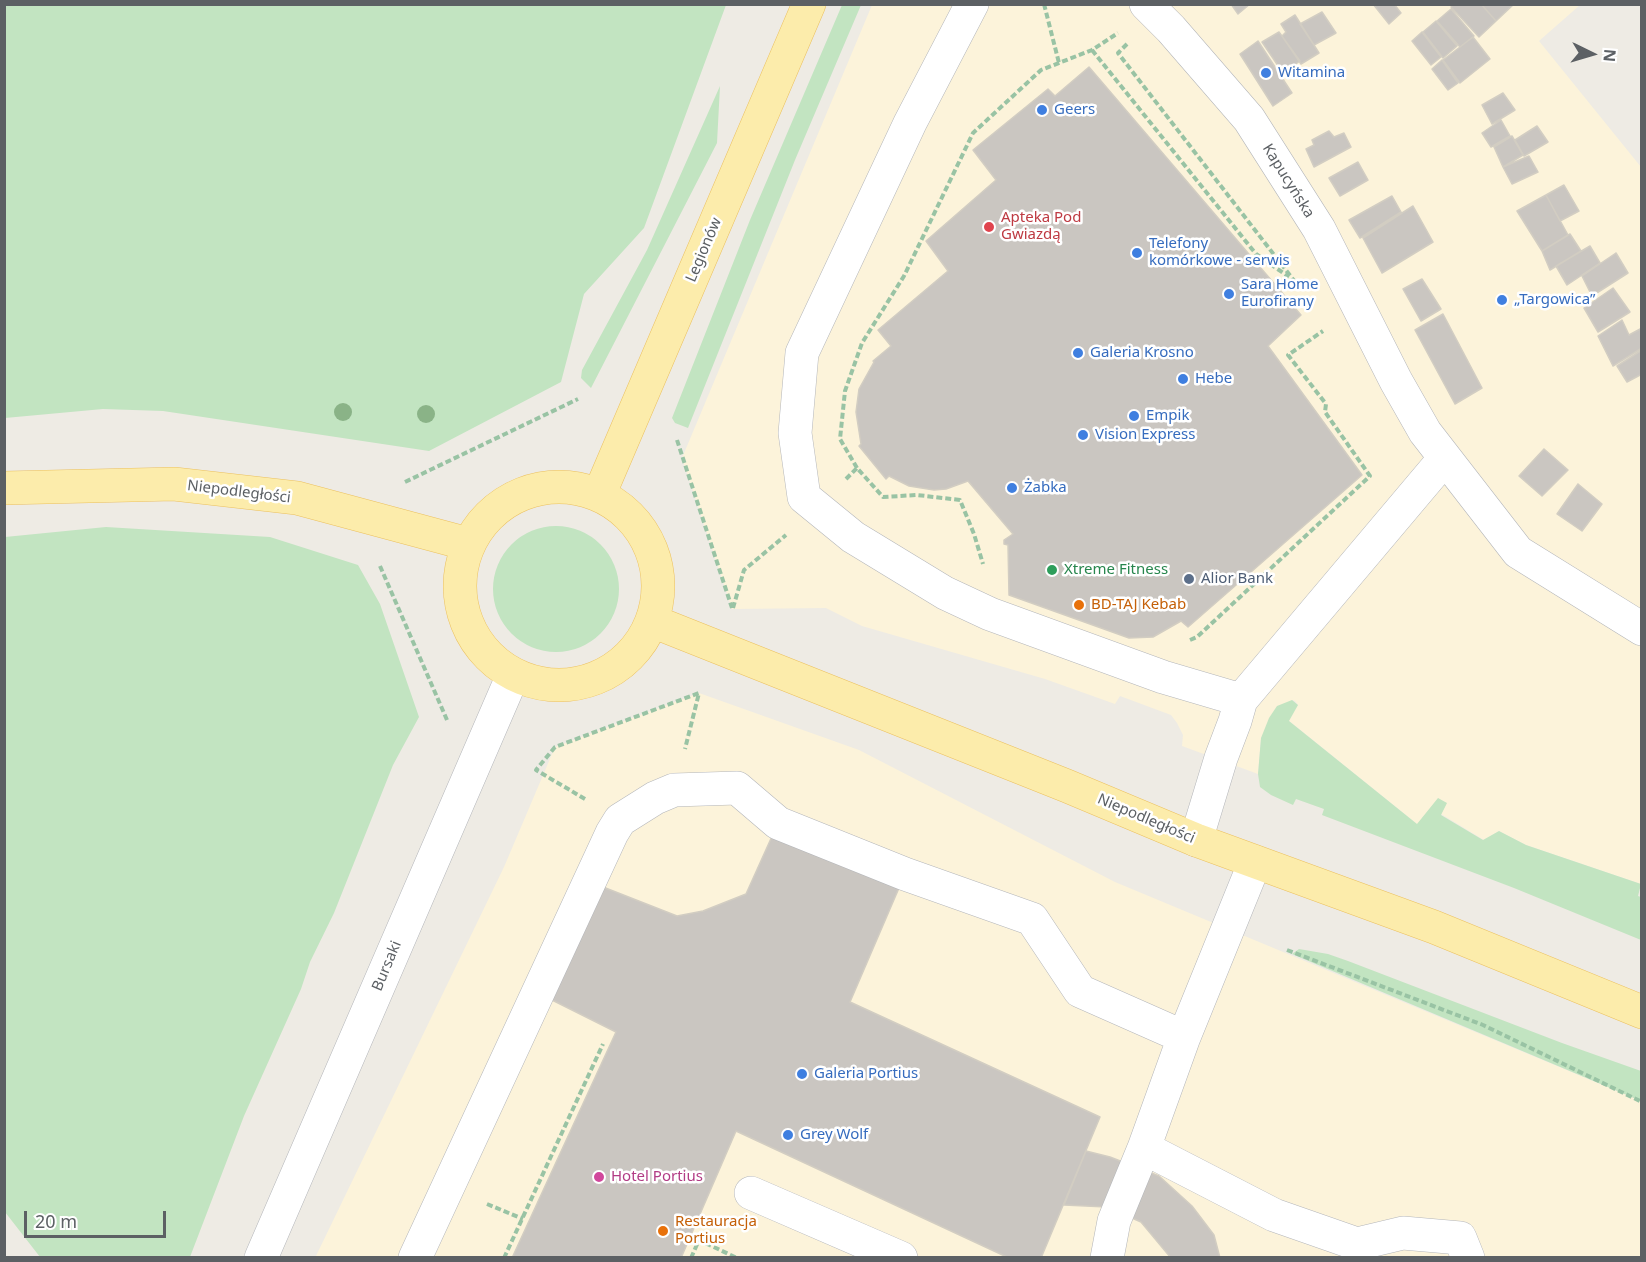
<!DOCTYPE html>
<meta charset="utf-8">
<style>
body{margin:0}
#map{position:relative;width:1646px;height:1262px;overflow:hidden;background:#eeebe4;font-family:"Noto Sans",sans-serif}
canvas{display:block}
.frame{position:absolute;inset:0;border:6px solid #5c6064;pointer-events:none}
.north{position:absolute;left:1562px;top:24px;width:60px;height:60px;-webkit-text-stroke:4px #fff;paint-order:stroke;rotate:95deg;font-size:16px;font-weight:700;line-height:24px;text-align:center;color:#5c6064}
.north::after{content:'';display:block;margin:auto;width:21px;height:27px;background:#5c6064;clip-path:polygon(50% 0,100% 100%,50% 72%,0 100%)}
.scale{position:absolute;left:24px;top:1211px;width:142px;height:27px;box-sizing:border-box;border:3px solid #5c6064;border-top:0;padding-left:8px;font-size:18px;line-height:21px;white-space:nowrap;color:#5c6064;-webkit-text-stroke:4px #fff;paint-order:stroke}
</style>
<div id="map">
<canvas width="1646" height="1262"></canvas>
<div class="frame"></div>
<div class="north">N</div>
<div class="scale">20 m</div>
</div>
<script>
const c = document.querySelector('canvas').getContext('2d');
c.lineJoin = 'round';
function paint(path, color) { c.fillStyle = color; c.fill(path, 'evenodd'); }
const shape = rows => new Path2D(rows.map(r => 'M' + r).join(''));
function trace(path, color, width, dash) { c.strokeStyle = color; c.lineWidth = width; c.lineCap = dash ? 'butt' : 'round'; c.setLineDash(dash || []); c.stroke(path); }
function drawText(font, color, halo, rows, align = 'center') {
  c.font = font + ' "Noto Sans",sans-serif'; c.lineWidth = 5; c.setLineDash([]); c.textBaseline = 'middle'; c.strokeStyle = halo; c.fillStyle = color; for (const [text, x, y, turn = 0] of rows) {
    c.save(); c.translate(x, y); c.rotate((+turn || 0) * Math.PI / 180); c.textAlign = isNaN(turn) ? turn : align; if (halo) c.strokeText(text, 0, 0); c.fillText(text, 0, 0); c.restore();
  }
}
paint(shape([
 [872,5,1580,5,1539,41,1641,167,1641,884,1526,845,1499,831,1484,840,1441,814,1417,824,1288,720,1298,705,1295,701,1292,700,1261,738,1258,774,1182,746,1183,735,1177,723,1171,715,1120,696,1115,704,1045,679,862,626,826,608,732,609,682,458],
 [699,693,859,750,1115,882,1641,1101,1641,1257,315,1258,504,867,555,747]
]), '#fcf3da');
paint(shape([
 [4,5,726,5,644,228,584,294,561,382,429,451,163,411,103,409,5,418],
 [842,5,861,5,795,160,688,428,675,423,672,418,750,220],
 [720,86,717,143,591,388,581,378,582,370,647,250],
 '493 589a63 63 0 1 1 126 0a63 63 0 1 1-126 0Z',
 [106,527,270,537,358,565,380,604,419,717,393,765,334,913,310,962,301,989,244,1116,190,1257,40,1257,5,1212,5,537],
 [1292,700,1298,705,1289,721,1417,824,1438,798,1447,803,1441,815,1483,840,1499,831,1526,845,1641,884,1638,896,1641,897,1641,940,1514,888,1322,815,1324,809,1296,799,1293,805,1271,795,1260,787,1258,774,1261,738,1269,718,1277,706],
 [1299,949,1328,954,1348,961,1562,1043,1641,1071,1641,1101,1292,954]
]), '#c2e4c1');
const building = shape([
 [1231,4,1250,4,1238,14,1231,4],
 [1373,4,1394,4,1401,13,1389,24,1373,4],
 [1454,4,1481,4,1496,21,1479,37,1451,7,1454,4],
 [1481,4,1514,4,1496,21,1481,4],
 [1451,9,1474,36,1460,47,1437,21,1451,9],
 [1322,12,1336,33,1314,45,1300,24,1322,12],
 [1295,15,1319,53,1301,64,1282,36,1286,32,1281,24,1295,15],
 [1436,21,1457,46,1443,58,1423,32,1436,21],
 [1279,32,1300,61,1283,73,1262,42,1279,32],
 [1422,32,1441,57,1431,65,1412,41,1422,32],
 [1473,37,1490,59,1460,83,1443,60,1473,37],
 [1258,41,1292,93,1273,106,1240,54,1258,41],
 [1442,60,1458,83,1448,90,1432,69,1442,60],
 [1089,67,1301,315,1268,346,1362,475,1188,627,1181,621,1153,637,1129,638,1009,595,1008,545,1004,544,1004,540,1013,534,968,481,946,489,934,490,909,486,889,476,886,479,859,446,861,444,856,412,859,389,874,362,873,361,891,346,878,330,948,271,926,241,996,180,973,150,1048,89,1055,96,1089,67],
 [1503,93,1515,110,1492,124,1482,105,1503,93],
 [1501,120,1510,136,1491,147,1482,133,1501,120],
 [1537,126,1548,142,1524,156,1515,140,1537,126],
 [1329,131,1334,137,1344,133,1351,147,1314,167,1306,149,1314,145,1312,140,1329,131],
 [1512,136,1523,155,1503,167,1494,147,1512,136],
 [1529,156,1538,172,1512,184,1503,167,1529,156],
 [1358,162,1368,180,1340,196,1329,178,1358,162],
 [1564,185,1579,211,1560,221,1546,195,1564,185],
 [1546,195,1568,235,1542,251,1517,211,1546,195],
 [1392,196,1401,212,1360,238,1349,220,1392,196],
 [1413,206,1433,242,1382,273,1363,238,1413,206],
 [1570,234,1581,251,1550,270,1542,251,1570,234],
 [1590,246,1600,263,1567,285,1556,266,1590,246],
 [1616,253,1628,273,1592,296,1582,276,1616,253],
 [1422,279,1441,309,1421,321,1403,289,1422,279],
 [1613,288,1630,312,1598,332,1584,308,1613,288],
 [1443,314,1482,388,1455,404,1415,330,1443,314],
 [1622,320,1629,335,1642,328,1642,348,1613,366,1598,336,1622,320],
 [1642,350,1642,374,1627,382,1617,366,1642,350],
 [1544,449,1568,470,1542,496,1519,476,1544,449],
 [1578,484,1602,504,1582,531,1557,514,1578,484],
 [778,823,905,874,850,1002,1100,1117,1041,1258,1009,1258,736,1131,681,1258,512,1258,616,1032,552,1000,603,887,677,916,703,911,746,894,778,823],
 [1086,1151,1110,1157,1159,1176,1192,1206,1214,1235,1220,1258,1171,1258,1141,1222,1107,1207,1064,1205,1086,1151]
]);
paint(building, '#cac6c1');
trace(building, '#d2cdc2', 1.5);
const minor = shape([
 [972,4,910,123,802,353,795,433,804,497,853,537,945,593,990,614,1163,677,1241,700,1445,458],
 [1146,4,1171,29,1249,119,1319,229,1396,381,1425,432,1518,552,1642,629],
 [1196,840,1221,758,1235,721,1241,700],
 [1144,1148,1274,1215,1357,1244,1403,1233,1460,1238,1468,1258],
 [751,1193,901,1258],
 [261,1258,513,675],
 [415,1258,612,833,620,820,655,798,674,790,737,788,778,823,905,874,1032,919,1080,991,1184,1037],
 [1107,1258,1114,1221,1144,1148,1184,1037,1255,862]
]);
const major = shape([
 '460 586a99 99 0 1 1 198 0a99 99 0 1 1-198 0Z',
 [4,488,174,484,297,498,468,544],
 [599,495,809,4],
 [652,621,1067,786,1196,840,1434,927,1642,1012]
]);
trace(minor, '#b4b6ba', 34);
trace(major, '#ebc05f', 34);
trace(shape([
 [1044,4,1059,63],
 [1127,44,1118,53,1299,287],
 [1092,50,1256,254,1289,277],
 [677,440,732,608],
 [857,468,840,439,845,391,862,343,904,276,973,133,1041,70,1092,50,1118,33],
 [846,479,857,468,883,497,917,495,960,500,974,534,983,564],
 [405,482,578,399],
 [380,566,447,720],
 [733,608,744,570,786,535],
 [1190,640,1197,637,1370,476,1325,412,1326,404,1288,355,1323,331],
 [585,799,536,770,555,747,699,693,685,749],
 [1287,950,1483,1025,1642,1102],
 [487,1204,523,1219],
 [504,1258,603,1044],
 [691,1258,699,1240,737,1258]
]), '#99c3a4', 4, [6, 3]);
trace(minor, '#fff', 33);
trace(major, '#fcecab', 33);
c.fillStyle = '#8ab387';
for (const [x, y] of [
 [343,412],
 [426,414]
]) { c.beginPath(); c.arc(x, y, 9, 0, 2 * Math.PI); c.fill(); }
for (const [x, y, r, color] of [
 [1266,73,6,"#3f7fe0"],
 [1042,110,6,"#3f7fe0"],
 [989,227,6,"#e0444e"],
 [1137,253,6,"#3f7fe0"],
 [1229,294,6,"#3f7fe0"],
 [1502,300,6,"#3f7fe0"],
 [1078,353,6,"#3f7fe0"],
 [1183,379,6,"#3f7fe0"],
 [1134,416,6,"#3f7fe0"],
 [1083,435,6,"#3f7fe0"],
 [1012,488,6,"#3f7fe0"],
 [1052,570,6,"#2e9e5b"],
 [1189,579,6,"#5c6f8a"],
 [1079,605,6,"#e8710a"],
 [802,1074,6,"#3f7fe0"],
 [788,1135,6,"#3f7fe0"],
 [599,1177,6,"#d1479c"],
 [663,1231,6,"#e8710a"]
]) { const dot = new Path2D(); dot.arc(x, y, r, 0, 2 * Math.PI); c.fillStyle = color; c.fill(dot); trace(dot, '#fff', 2); }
drawText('15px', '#366cbe', '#fff', [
 ["Witamina",1278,73],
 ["Geers",1054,110],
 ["Telefony",1149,244],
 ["komórkowe - serwis",1149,261],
 ["Sara Home",1241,285],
 ["Eurofirany",1241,302],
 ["„Targowica”",1514,300],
 ["Galeria Krosno",1090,353],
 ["Hebe",1195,379],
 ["Empik",1146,416],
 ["Vision Express",1095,435],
 ["Żabka",1024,488],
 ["Galeria Portius",814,1074],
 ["Grey Wolf",800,1135]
], 'left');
drawText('15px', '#5c6064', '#fff', [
 ["Kapucyńska",1288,181,58],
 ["Legionów",704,250,-67],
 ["Niepodległości",239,492,7],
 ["Niepodległości",1146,819,23],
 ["Bursaki",387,966,-67]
]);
drawText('15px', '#be3a42', '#fff', [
 ["Apteka Pod",1001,218],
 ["Gwiazdą",1001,235]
], 'left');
drawText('15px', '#27864d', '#fff', [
 ["Xtreme Fitness",1064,570]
], 'left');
drawText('15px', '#4e5e75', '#fff', [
 ["Alior Bank",1201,579]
], 'left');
drawText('15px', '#c56008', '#fff', [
 ["BD-TAJ Kebab",1091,605],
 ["Restauracja",675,1222],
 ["Portius",675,1239]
], 'left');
drawText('15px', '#b23c85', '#fff', [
 ["Hotel Portius",611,1177]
], 'left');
</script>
